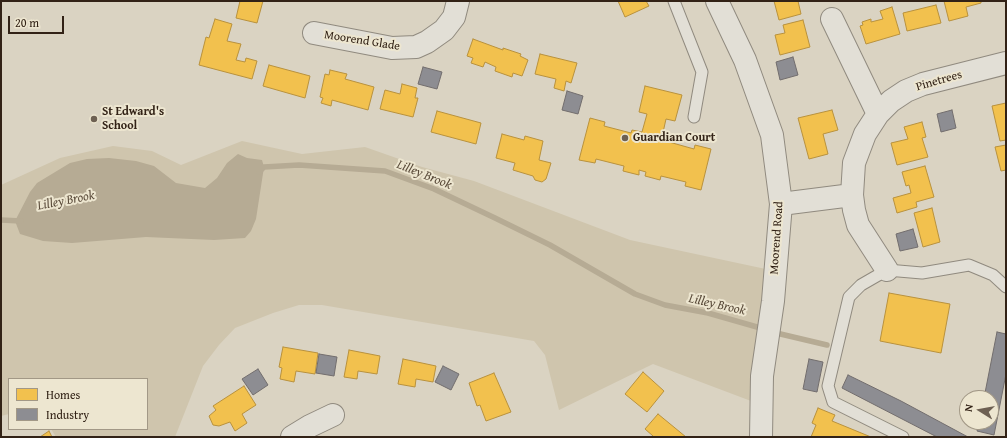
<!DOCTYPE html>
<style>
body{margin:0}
#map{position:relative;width:1007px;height:438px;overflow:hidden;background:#dad3c2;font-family:"Gentium Book Plus",serif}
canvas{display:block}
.frame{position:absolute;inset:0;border:2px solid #322216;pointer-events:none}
.legend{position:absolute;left:8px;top:378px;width:140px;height:52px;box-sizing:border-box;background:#ede6d0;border:1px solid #a29886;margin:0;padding:5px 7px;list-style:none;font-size:12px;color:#322216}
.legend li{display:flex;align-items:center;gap:8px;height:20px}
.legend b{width:20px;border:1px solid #a29886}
.north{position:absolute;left:959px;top:390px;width:40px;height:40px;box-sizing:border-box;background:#ede6d0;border:1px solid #a29886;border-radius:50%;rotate:281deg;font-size:11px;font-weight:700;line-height:16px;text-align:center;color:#322216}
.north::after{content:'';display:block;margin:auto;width:14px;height:18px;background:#6d6052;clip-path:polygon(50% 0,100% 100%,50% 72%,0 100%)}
.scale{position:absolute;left:8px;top:16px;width:56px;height:18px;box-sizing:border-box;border:2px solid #322216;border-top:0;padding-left:5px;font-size:12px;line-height:14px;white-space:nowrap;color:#322216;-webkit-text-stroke:3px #ede6d0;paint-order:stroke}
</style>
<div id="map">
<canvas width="1007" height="438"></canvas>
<div class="frame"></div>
<ul class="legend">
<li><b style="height:11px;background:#f2c14e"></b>Homes</li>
<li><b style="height:11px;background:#8d8d92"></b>Industry</li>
</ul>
<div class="north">N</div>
<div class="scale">20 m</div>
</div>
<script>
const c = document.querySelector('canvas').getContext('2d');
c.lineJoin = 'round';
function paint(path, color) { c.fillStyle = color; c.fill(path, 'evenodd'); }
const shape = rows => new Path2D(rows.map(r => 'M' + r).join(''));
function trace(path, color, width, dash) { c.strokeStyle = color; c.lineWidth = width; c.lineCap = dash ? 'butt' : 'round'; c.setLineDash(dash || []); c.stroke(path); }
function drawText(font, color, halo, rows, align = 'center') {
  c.font = font + ' "Gentium Book Plus",serif'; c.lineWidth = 4; c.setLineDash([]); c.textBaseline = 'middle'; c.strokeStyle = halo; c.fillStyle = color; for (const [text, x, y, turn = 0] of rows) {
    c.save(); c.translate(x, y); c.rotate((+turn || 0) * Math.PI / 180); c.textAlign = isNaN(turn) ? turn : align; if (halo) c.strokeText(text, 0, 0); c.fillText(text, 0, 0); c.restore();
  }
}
paint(shape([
 [242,141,302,154,365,147,422,167,474,181,630,240,775,271,751,401,653,364,559,410,545,355,534,341,322,305,299,305,273,313,235,328,219,345,203,366,175,437,56,437,51,429,147,429,147,379,9,379,9,414,1,416,1,185,60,158,113,146,152,151,181,165]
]), '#cfc5ad');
paint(shape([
 [238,154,247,158,262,160,264,167,256,219,251,231,245,238,214,240,146,237,72,243,43,241,20,234,15,221,30,192,37,183,70,163,87,159,109,158,136,161,154,166,176,183,205,188,217,178,227,163]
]), '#b6ab94');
const homes = shape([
 [240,1,263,1,257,23,236,18,240,1],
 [618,1,646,1,649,6,625,17,618,1],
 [774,1,798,1,801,14,779,20,774,1],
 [944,1,981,1,981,3,966,7,968,16,949,21,944,1],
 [936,5,941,23,907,31,903,13,936,5],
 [892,7,900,34,866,44,860,26,863,25,862,22,871,19,871,22,883,19,880,11,892,7],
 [215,19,232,24,227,41,241,44,236,60,245,62,246,58,257,61,252,79,199,65,206,37,209,38,215,19],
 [803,20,810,47,780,55,775,35,785,33,783,25,803,20],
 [473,39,503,50,503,48,521,54,520,56,528,60,522,76,513,73,512,77,495,71,496,67,485,62,483,67,471,63,473,58,467,56,473,39],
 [540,54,577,63,571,83,566,81,564,91,554,88,556,79,535,74,540,54],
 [269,65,310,76,305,98,263,86,269,65],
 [330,70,347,74,345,79,374,87,368,110,332,100,331,106,321,103,323,98,320,97,325,74,329,75,330,70],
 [402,84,417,88,415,98,418,98,413,117,380,109,385,90,400,94,402,84],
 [645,86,682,95,675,121,666,119,662,137,670,139,669,142,694,149,695,145,711,149,701,190,685,186,686,182,661,176,660,180,645,176,646,172,639,170,639,175,623,171,624,166,596,159,595,163,579,160,590,118,605,122,604,126,631,133,632,130,642,132,647,114,639,112,645,86],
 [1006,103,1006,140,1000,141,992,106,1006,103],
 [832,110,838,130,823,134,828,154,809,159,798,118,832,110],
 [437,111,481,123,476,144,431,132,437,111],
 [922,122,926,137,922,138,928,157,897,165,891,143,908,139,904,127,922,122],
 [502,134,524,140,525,136,543,141,539,160,551,163,546,179,542,182,535,180,533,176,513,170,515,163,496,158,502,134],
 [1006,145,1006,170,1001,171,995,147,1006,145],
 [925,166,934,197,916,202,917,207,897,213,893,198,911,193,909,185,906,186,902,172,925,166],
 [932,208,940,242,923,247,914,213,932,208],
 [889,293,950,304,941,353,880,341,889,293],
 [283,347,318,353,315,374,296,371,294,382,280,379,282,368,279,367,283,347],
 [349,350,380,356,377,374,358,371,357,379,344,377,349,350],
 [403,359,436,366,433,382,416,379,415,387,398,384,403,359],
 [643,372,664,391,647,412,625,394,643,372],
 [494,373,511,412,486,421,480,405,477,406,469,383,494,373],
 [244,386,256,405,242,414,247,423,235,431,230,422,219,426,213,425,209,416,216,410,213,406,244,386],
 [818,408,835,415,832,421,871,437,811,437,816,425,812,423,818,408],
 [658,414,686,437,652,437,653,436,645,429,658,414],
 [49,431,52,437,40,437,49,431]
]);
paint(homes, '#f2c14e');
trace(homes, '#b8913d', 1);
const industry = shape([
 [793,57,798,75,780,80,776,62,793,57],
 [423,67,442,72,437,89,418,84,423,67],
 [567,91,583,96,578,114,562,110,567,91],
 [952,110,956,128,941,132,937,114,952,110],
 [913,229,918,247,900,251,896,234,913,229],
 [997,332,1006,334,1006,374,994,435,977,431,979,422,991,422,991,398,984,398,997,332],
 [319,354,337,357,334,376,316,373,319,354],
 [809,359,823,362,817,392,803,389,809,359],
 [443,366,459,374,451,390,435,382,443,366],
 [258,369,268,385,253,395,242,379,258,369],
 [848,375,901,401,968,437,937,437,842,388,848,375]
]);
paint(industry, '#8d8d92');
trace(industry, '#726d6d', 1);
trace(shape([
 [259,172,264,167,299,165,385,171,434,189,495,218,550,245,635,294,665,305,708,313,764,329],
 [1,220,21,221],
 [772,332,827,345]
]), '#b6ab94', 5.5);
const service = shape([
 [674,1,702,72,694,117],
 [903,437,833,402,828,386,849,297,861,285,887,270,922,273,969,265,993,275,1006,287]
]);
const minor = shape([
 [832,19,878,114],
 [314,33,392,48,416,47,427,42,444,30,454,17,458,1],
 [781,204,852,195],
 [887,270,858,225,854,210,852,195,854,163,865,134,878,114,891,101,906,91,923,84,1006,63],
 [292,437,310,426,333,415]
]);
const tertiary = shape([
 [717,1,745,60,772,135,781,204,773,301,762,376,761,437]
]);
trace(service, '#908a7f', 13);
trace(minor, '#908a7f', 24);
trace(tertiary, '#908a7f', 24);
trace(service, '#e2dfd6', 11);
trace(minor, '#e2dfd6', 22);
trace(tertiary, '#e2dfd6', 22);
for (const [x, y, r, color] of [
 [94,119,4,"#6d6052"],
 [625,138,4,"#6d6052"]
]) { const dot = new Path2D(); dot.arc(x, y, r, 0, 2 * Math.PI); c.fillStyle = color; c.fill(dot); trace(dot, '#ede6d0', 1.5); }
drawText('12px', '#322216', '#ede6d0', [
 ["Moorend Glade",362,41,9],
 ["Pinetrees",939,81,-16],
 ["Moorend Road",777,238,-86]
]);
drawText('bold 12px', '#322216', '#ede6d0', [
 ["St Edward's",102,112],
 ["School",102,126],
 ["Guardian Court",633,138]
], 'left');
drawText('italic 13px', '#5b4c3b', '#ede6d0', [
 ["Lilley Brook",424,175,22],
 ["Lilley Brook",66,201,-11],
 ["Lilley Brook",717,305,13]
]);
</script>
